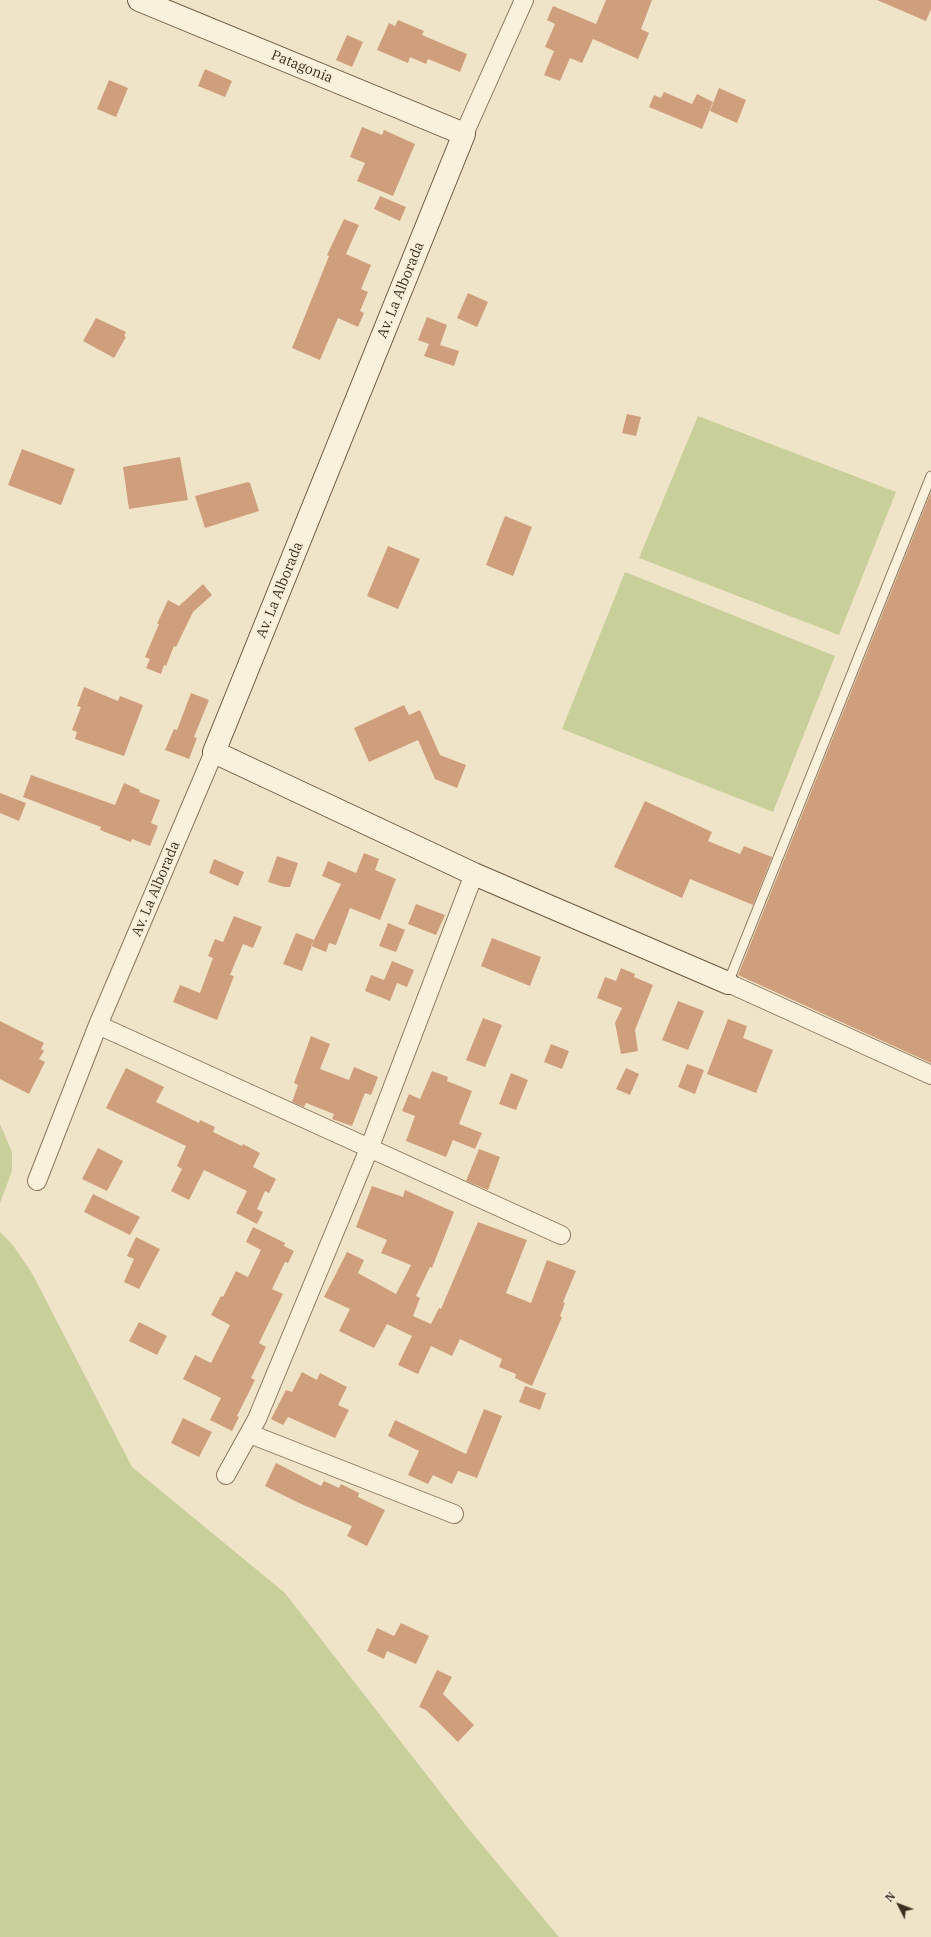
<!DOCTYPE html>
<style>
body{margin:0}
#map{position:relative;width:931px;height:1937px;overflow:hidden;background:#f0e4c8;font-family:"IBM Plex Serif",serif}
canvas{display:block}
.north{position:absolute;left:879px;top:1885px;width:40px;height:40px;-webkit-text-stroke:3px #f7eed8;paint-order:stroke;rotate:312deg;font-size:11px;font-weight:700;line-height:16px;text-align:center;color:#3d2e20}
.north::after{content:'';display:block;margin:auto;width:14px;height:18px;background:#3d2e20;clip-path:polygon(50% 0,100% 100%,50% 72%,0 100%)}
</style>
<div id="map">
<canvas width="931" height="1937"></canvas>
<div class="north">N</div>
</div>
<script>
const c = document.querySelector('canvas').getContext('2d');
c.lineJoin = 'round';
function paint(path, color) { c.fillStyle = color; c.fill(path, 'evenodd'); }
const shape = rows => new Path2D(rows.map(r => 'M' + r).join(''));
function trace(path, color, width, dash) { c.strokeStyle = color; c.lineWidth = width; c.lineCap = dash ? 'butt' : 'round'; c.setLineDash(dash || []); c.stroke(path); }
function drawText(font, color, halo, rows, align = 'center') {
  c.font = font + ' "IBM Plex Serif",serif'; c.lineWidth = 3.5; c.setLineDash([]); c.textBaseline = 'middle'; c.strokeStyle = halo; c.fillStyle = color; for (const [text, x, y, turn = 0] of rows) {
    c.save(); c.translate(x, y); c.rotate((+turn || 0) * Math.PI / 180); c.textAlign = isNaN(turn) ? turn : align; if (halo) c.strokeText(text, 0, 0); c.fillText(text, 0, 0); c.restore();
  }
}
paint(shape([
 [698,416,896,492,839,635,639,558],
 [625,572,835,656,773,812,562,729],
 [0,1124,12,1152,12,1171,0,1203],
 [0,1232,13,1245,33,1275,132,1467,285,1593,468,1828,559,1937,0,1937]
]), '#c9cf9b');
paint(shape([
 [606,0,652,0,641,29,649,33,638,59,593,39,582,63,570,58,560,81,544,75,554,51,545,47,555,24,547,20,553,6,596,24],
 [877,0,931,0,931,9,926,21],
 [398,20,424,31,422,35,467,54,460,72,428,59,426,64,410,57,408,63,377,50,389,23,395,26],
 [347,35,363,42,352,67,336,60],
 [205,69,232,81,225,97,198,86],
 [109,80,128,88,116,117,97,109],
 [719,88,746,100,737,123,710,111],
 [664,92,692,104,697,94,713,102,702,129,649,107,654,95,661,98],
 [362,127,382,135,384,130,415,144,393,196,357,181,365,163,350,157],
 [380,196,406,207,400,221,374,209],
 [344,219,359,225,346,254,371,265,361,289,368,292,360,311,364,313,358,327,338,318,320,360,292,348,323,271,329,256,327,255],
 [468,293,488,302,477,327,457,318],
 [427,317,447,325,440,345,459,351,454,366,424,356,429,344,418,340],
 [96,318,126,332,124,336,126,337,114,358,83,341],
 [627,414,641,417,636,436,622,433],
 [22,449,75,469,61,505,8,485],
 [180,457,188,500,129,509,123,467],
 [248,482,250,483,259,511,205,528,195,496],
 [931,492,931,1063,738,975],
 [505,516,532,527,513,576,486,565],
 [388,546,420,559,398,609,367,596],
 [203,584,212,595,193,612,176,647,174,646,166,666,164,665,161,674,146,668,150,659,145,657,159,624,157,624,168,600,179,606],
 [84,687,118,701,120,696,143,705,124,756,75,739,77,732,72,730,81,707,77,706],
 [191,693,209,700,194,737,197,738,189,759,165,750,174,729,177,730],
 [404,705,409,715,420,710,440,755,466,765,457,788,435,779,418,740,369,762,354,728],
 [31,775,115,805,124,783,140,790,139,792,160,800,151,823,158,826,150,846,132,839,131,842,100,830,101,827,23,797],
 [0,793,26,803,19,821,0,813],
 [645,801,712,832,708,841,740,854,744,846,772,857,753,905,690,879,682,898,614,867],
 [364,853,379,859,375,870,396,879,380,920,350,908,336,945,329,943,326,952,311,946,341,884,322,876,328,861,356,873],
 [277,856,298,863,290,887,284,887,268,882],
 [214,859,244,872,238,886,209,873],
 [416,904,445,915,436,935,408,924],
 [234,916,262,927,253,948,243,944,230,975,234,976,217,1020,173,1002,180,985,200,993,213,958,208,956,215,939,223,942],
 [388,923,405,930,396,952,379,946],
 [296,933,314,940,302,971,283,964],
 [492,938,541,957,530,986,481,966],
 [392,961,414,970,407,987,397,983,390,1001,365,991,371,975,384,980],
 [621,968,635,974,634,977,653,985,635,1030,638,1051,621,1054,615,1023,622,1008,597,998,605,977,616,981],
 [678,1001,704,1011,688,1050,662,1040],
 [483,1018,502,1025,485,1067,466,1060],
 [728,1019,747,1026,743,1038,773,1050,756,1093,707,1074],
 [0,1021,44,1043,41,1049,44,1051,39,1059,45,1062,29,1094,0,1079],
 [311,1036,330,1044,320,1069,349,1080,354,1067,378,1077,371,1095,365,1093,352,1126,332,1119,334,1114,306,1103,304,1107,292,1102,298,1085,294,1083],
 [551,1044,569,1051,562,1069,544,1062],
 [687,1064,704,1070,695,1094,678,1087],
 [126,1068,164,1087,156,1102,199,1123,200,1120,215,1127,213,1132,242,1146,243,1144,260,1153,253,1167,276,1179,269,1193,265,1191,257,1209,263,1212,257,1224,236,1213,247,1191,204,1170,189,1200,171,1191,182,1169,177,1166,186,1146,106,1108],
 [626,1068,639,1074,630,1095,616,1089],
 [432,1071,448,1077,447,1081,472,1091,459,1124,482,1133,475,1149,453,1140,446,1157,406,1141,415,1116,402,1111,409,1094,420,1099],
 [511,1073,528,1080,516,1110,499,1104],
 [98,1148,123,1161,107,1191,82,1179],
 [479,1149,500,1157,488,1190,466,1181],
 [372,1186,403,1197,405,1190,454,1212,432,1268,430,1267,416,1296,420,1298,413,1316,431,1324,439,1308,441,1309,478,1222,527,1240,506,1293,531,1303,547,1260,576,1271,563,1302,565,1303,560,1316,562,1317,532,1386,515,1378,516,1374,499,1367,502,1359,460,1339,452,1356,431,1346,418,1374,398,1365,412,1336,387,1324,374,1348,339,1331,350,1309,324,1297,347,1252,364,1260,358,1273,396,1294,411,1265,381,1253,387,1240,356,1227],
 [93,1194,140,1217,130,1235,84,1212],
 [253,1227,285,1243,284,1246,294,1251,288,1263,285,1262,272,1289,283,1294,259,1343,266,1347,251,1378,255,1380,237,1416,239,1417,232,1431,210,1420,221,1398,183,1379,195,1355,211,1363,230,1325,211,1315,221,1296,223,1297,236,1271,248,1277,261,1250,246,1242],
 [136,1237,160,1249,139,1289,124,1282,134,1259,127,1256],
 [139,1322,167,1336,157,1355,129,1341],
 [302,1372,317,1380,320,1373,347,1387,338,1405,349,1410,335,1438,288,1417,283,1425,271,1419,286,1390,292,1392],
 [525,1386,546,1393,540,1410,519,1402],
 [484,1409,502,1416,477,1478,458,1471,452,1484,433,1475,428,1484,408,1475,419,1451,388,1436,395,1420,466,1454],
 [183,1418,212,1432,199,1457,171,1443],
 [276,1463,321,1486,324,1481,339,1488,341,1484,359,1493,358,1497,385,1510,367,1546,347,1536,352,1526,299,1503,265,1486],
 [401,1623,429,1636,416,1664,387,1651,384,1659,367,1651,377,1628,394,1636],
 [437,1670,452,1677,443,1694,474,1725,458,1742,426,1710,419,1707]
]), '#cf9f7d');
const service = shape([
 [728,983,931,476]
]);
const minor = shape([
 [464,134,524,0],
 [728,983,931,1075],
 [98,1025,561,1235],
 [37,1181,98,1025,214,752],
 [250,1434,454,1514],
 [226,1475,257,1419,369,1149,474,874]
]);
const secondary = shape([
 [139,0,464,134,214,752,474,874,728,983]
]);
trace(service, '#8d765c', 11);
trace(minor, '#8d765c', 20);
trace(secondary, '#6f573f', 24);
trace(service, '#faf1dc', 9);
trace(minor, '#faf1dc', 18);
trace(secondary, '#faf1dc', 22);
drawText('14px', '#3d2e20', '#f7eed8', [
 ["Patagonia",302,67,22],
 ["Av. La Alborada",401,290,-68],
 ["Av. La Alborada",280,590,-68],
 ["Av. La Alborada",156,889,-67]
]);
</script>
